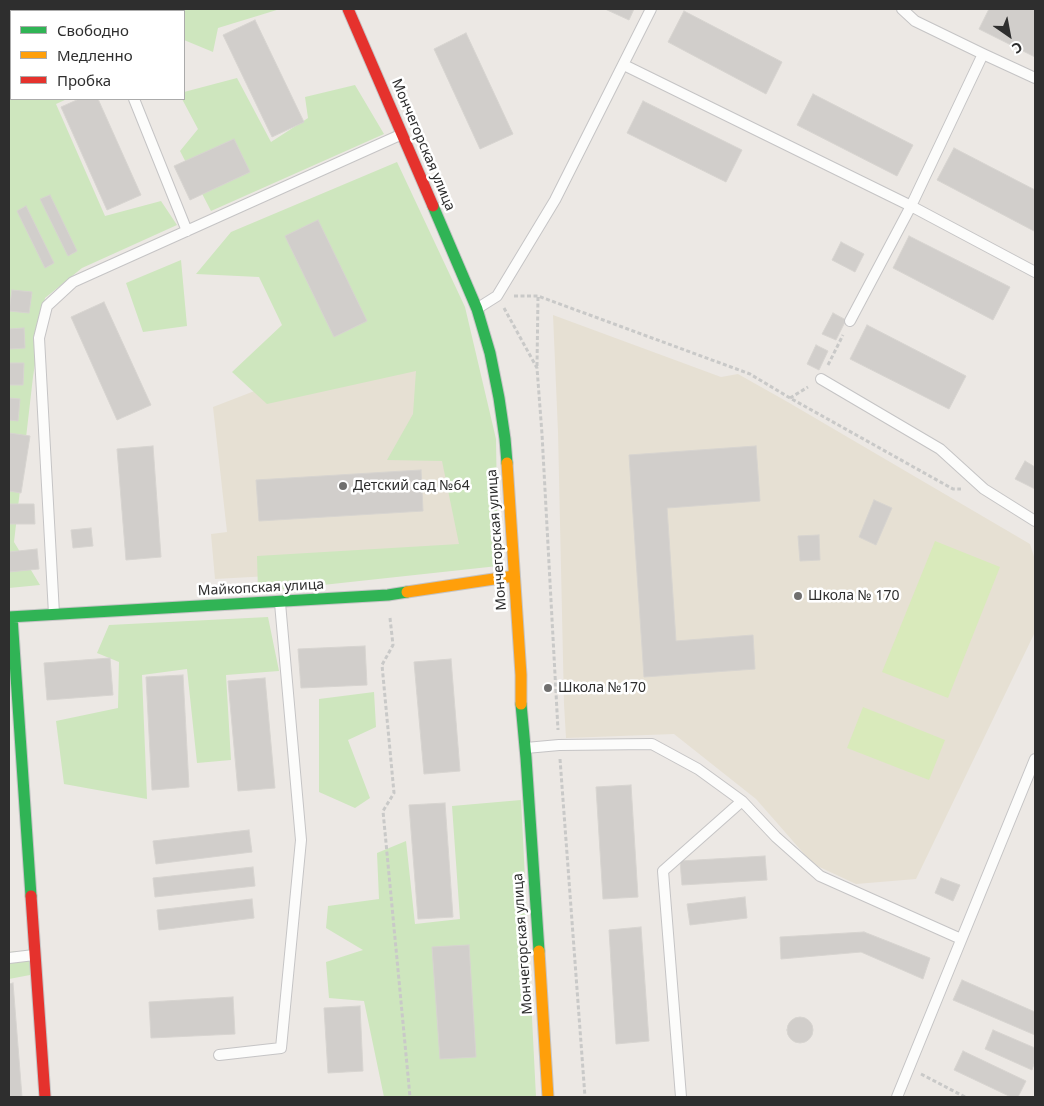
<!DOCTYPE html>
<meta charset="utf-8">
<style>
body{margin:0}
#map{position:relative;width:1044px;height:1106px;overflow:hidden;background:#ece8e4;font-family:"Noto Sans",sans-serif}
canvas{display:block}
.frame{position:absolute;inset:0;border:10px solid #2e2e2e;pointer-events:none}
.legend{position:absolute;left:10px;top:10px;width:175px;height:90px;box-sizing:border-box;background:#fff;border:1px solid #ababab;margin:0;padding:6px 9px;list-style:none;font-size:15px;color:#2e2e2e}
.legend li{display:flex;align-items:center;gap:10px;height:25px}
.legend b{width:25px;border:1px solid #ababab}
.north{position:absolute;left:984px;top:10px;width:50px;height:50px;-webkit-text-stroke:4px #fff;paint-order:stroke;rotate:147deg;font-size:14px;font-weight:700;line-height:20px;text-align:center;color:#2e2e2e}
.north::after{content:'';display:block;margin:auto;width:18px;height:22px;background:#2e2e2e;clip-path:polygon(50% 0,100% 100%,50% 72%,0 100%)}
</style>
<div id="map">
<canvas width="1044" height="1106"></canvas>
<div class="frame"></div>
<ul class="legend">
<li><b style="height:6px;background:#30b455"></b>Свободно</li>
<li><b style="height:6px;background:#ff9f0a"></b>Медленно</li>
<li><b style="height:6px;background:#e5322d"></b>Пробка</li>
</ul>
<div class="north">С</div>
</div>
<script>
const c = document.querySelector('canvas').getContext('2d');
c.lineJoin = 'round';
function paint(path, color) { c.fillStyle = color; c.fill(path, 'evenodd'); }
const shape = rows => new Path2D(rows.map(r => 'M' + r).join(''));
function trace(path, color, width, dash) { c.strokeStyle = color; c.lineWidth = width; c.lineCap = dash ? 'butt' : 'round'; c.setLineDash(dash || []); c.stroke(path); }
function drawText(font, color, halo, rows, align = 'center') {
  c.font = font + ' "Noto Sans",sans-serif'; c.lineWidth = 5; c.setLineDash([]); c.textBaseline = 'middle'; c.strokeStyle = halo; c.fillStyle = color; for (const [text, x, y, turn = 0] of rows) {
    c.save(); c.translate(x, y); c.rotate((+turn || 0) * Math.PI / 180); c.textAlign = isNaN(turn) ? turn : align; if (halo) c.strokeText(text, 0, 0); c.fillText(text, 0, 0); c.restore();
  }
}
paint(shape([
 [553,315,721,377,738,374,786,401,1030,544,1035,560,1035,632,916,879,856,884,813,864,756,799,674,734,566,738,564,704,558,432],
 [426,325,470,565,215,579,211,534,227,532,213,407]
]), '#e6e0d3');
paint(shape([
 [9,9,90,9,91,11,11,11,11,99,67,99,56,104,105,216,161,201,177,225,82,268,45,298,33,377,14,542,40,585,9,588],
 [133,9,280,9,218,28,213,52,184,40,184,11,134,11],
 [237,78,271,142,308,118,305,97,355,85,384,134,211,211,180,151,198,129,182,99,184,99,184,92],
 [397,162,465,307,496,439,498,566,258,592,257,556,459,544,442,461,387,460,413,414,416,371,267,404,232,372,282,325,259,277,196,274,231,232],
 [181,260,187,326,143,332,126,283],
 [268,617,279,671,226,675,231,760,197,763,187,669,142,675,147,799,64,784,56,721,118,708,119,662,97,653,109,625],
 [374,692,376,727,348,740,370,798,355,808,319,792,319,699],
 [521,800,536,1097,384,1097,364,1001,329,998,326,962,363,950,326,928,328,906,379,899,377,853,406,841,415,924,460,919,452,806],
 [31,950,30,975,9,979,9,952]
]), '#cee6be');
paint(shape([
 [935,541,1000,567,948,698,882,672],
 [863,707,945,740,929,780,847,748]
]), '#d9eabb');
const building = shape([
 [9,9,37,9,32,11,11,11,11,23,9,24,9,9],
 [605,9,634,9,629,20,605,9],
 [989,9,1035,9,1035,57,979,29,989,9],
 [684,11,782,62,766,94,668,42,684,11],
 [255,20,304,122,272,137,223,35,255,20],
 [466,33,513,134,480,149,434,49,466,33],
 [11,34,11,55,9,56,9,35,11,34],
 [813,94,913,145,897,176,797,125,813,94],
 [79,99,98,99,141,195,107,210,61,107,79,99],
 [643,101,742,150,726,182,627,133,643,101],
 [234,139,250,172,190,200,174,166,234,139],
 [954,148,1035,190,1035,229,1034,231,937,180,954,148],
 [50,195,77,251,68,256,40,199,50,195],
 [26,206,54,263,45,268,17,211,26,206],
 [318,220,367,321,334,337,285,236,318,220],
 [909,236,1010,287,993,320,893,268,909,236],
 [841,242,864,254,855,272,832,260,841,242],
 [12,290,32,292,29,313,9,311,12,290],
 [104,302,151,405,117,420,71,317,104,302],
 [833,313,846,320,836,340,822,334,833,313],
 [867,325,966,376,949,409,850,359,867,325],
 [24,328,25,348,9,349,9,329,24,328],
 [816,345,828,351,819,370,807,364,816,345],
 [9,363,24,363,23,385,9,385,9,363],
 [9,398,20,399,18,421,9,420,9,398],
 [9,433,30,436,21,493,9,491,9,433],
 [153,446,161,557,126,560,117,449,153,446],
 [756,446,760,501,667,508,676,641,753,635,755,669,644,677,629,455,756,446],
 [1025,461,1035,467,1035,489,1015,479,1025,461],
 [421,470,423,511,259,521,256,480,421,470],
 [874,500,892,508,876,545,859,537,874,500],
 [9,504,34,504,35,524,9,524,9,504],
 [91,528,93,546,73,548,71,530,91,528],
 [819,535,820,560,800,561,798,536,819,535],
 [37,549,39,569,9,572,9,552,37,549],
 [365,646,367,685,301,688,298,649,365,646],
 [110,658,113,695,47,700,44,663,110,658],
 [451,659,460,771,424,774,414,662,451,659],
 [183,675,189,787,152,790,146,677,183,675],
 [265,678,275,788,238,791,228,681,265,678],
 [631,785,638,897,603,899,596,787,631,785],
 [445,803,453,917,418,919,409,805,445,803],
 [249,830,252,852,156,864,153,841,249,830],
 [765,856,767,880,682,885,680,861,765,856],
 [253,867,255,886,155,897,153,878,253,867],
 [941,878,960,885,953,901,935,893,941,878],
 [745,897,747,918,690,925,687,904,745,897],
 [252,899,254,918,159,930,157,910,252,899],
 [641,927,649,1041,616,1044,609,930,641,927],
 [864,932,930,958,923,979,861,952,781,959,780,937,864,932],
 [469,945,476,1057,440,1059,432,947,469,945],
 [962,980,1035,1012,1035,1035,953,1000,962,980],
 [13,983,22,1097,9,1097,9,984,13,983],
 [233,997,235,1034,151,1038,149,1002,233,997],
 [360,1006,363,1071,328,1073,324,1008,360,1006],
 '787 1030a13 13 0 1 1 26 0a13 13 0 1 1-26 0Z',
 [993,1030,1035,1048,1035,1061,1032,1070,985,1049,993,1030],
 [963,1051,1026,1081,1018,1097,1011,1097,954,1070,963,1051]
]);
paint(building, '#d1cecb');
trace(building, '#d7d4d0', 1);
const lane = shape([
 [97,9,98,11],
 [902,9,915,21,983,54,1035,78],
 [624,65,911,206,1035,272],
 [134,99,187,231],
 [478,308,497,296,555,200,651,9],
 [850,321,911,206,983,54],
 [821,379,940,449,984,489,1035,521],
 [54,614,39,338,47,306,73,282,400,135],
 [526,748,559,745,652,744,698,769,742,801,776,837,820,876,961,939],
 [9,958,34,955],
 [219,1055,281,1048,301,840,280,603],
 [681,1097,663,871,742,801],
 [897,1097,1035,759]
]);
const fast = shape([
 [433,206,477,309,490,353,499,398,505,439,507,463],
 [9,617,388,595,407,592],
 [12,617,31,896],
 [521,704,526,758,539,951]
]);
const slow = shape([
 [507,463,521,675,521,704],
 [407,592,514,576],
 [539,951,548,1097]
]);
const jam = shape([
 [348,9,433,206],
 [31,896,45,1097]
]);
trace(lane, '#c5c4c5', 12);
trace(fast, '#c5c4c5', 13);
trace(slow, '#c5c4c5', 13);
trace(jam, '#c5c4c5', 13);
trace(shape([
 [514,296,538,296,750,374,790,398,953,489,961,489],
 [504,308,537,368,542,434,558,730],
 [828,365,843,335],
 [537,366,538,296],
 [790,398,808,387],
 [390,618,393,645,382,665,394,793,383,811,410,1097],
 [560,759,585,1097],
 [921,1074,965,1097]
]), '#c9c9c8', 3, [4, 2.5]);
trace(lane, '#fcfcfb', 10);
trace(fast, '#30b455', 11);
trace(slow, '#ff9f0a', 11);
trace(jam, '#e5322d', 11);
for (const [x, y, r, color] of [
 [343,486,5,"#706f6e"],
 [798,596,5,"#706f6e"],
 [548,688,5,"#706f6e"]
]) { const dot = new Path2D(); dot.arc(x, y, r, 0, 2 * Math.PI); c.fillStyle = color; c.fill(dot); trace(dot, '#fff', 2); }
drawText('14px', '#2e2e2e', '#fff', [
 ["Мончегорская улица",423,145,67],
 ["Мончегорская улица",497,540,-94],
 ["Майкопская улица",261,588,-3],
 ["Мончегорская улица",523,944,-94]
]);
drawText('14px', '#2e2e2e', '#fff', [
 ["Детский сад №64",353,486],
 ["Школа № 170",808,596],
 ["Школа №170",558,688]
], 'left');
</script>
